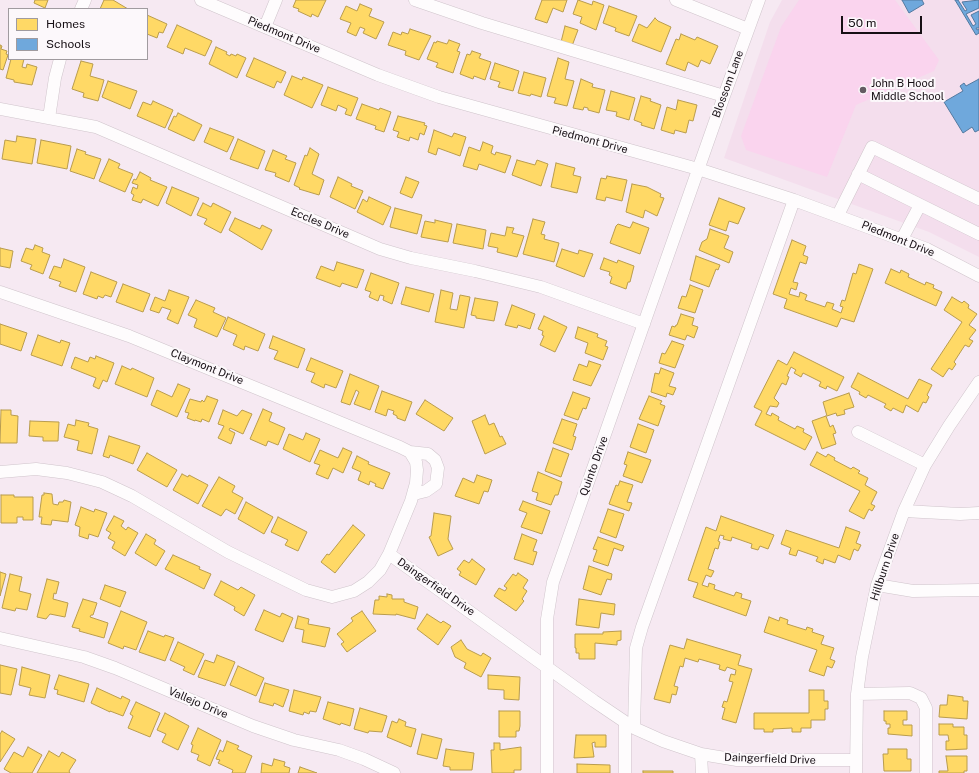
<!DOCTYPE html>
<style>
body{margin:0}
#map{position:relative;width:979px;height:773px;overflow:hidden;background:#f6e9f2;font-family:"Public Sans",sans-serif}
canvas{display:block}
.legend{position:absolute;left:8px;top:8px;width:140px;height:52px;box-sizing:border-box;background:#fcf8fb;border:1px solid #a09b9f;margin:0;padding:5px 7px;list-style:none;font-size:12px;color:#160f14}
.legend li{display:flex;align-items:center;gap:8px;height:20px}
.legend b{width:20px;border:1px solid #a09b9f}
.scale{position:absolute;left:841px;top:16px;width:81px;height:18px;box-sizing:border-box;border:2px solid #160f14;border-top:0;padding-left:5px;font-size:12px;line-height:14px;white-space:nowrap;color:#160f14;-webkit-text-stroke:3px #fcf8fb;paint-order:stroke}
</style>
<div id="map">
<canvas width="979" height="773"></canvas>
<ul class="legend">
<li><b style="height:11px;background:#ffd966"></b>Homes</li>
<li><b style="height:11px;background:#6fa8dc"></b>Schools</li>
</ul>
<div class="scale">50 m</div>
</div>
<script>
const c = document.querySelector('canvas').getContext('2d');
c.lineJoin = 'round';
function paint(path, color) { c.fillStyle = color; c.fill(path, 'evenodd'); }
const shape = rows => new Path2D(rows.map(r => 'M' + r).join(''));
function trace(path, color, width, dash) { c.strokeStyle = color; c.lineWidth = width; c.lineCap = dash ? 'butt' : 'round'; c.setLineDash(dash || []); c.stroke(path); }
function drawText(font, color, halo, rows, align = 'center') {
  c.font = font + ' "Public Sans",sans-serif'; c.lineWidth = 4; c.setLineDash([]); c.textBaseline = 'middle'; c.strokeStyle = halo; c.fillStyle = color; for (const [text, x, y, turn = 0] of rows) {
    c.save(); c.translate(x, y); c.rotate((+turn || 0) * Math.PI / 180); c.textAlign = isNaN(turn) ? turn : align; if (halo) c.strokeText(text, 0, 0); c.fillText(text, 0, 0); c.restore();
  }
}
paint(shape([
 [782,0,979,0,979,257,929,232,724,158,770,22]
]), '#f4deed');
paint(shape([
 [799,0,895,0,939,60,934,71,856,105,827,177,746,150,741,136,781,27]
]), '#fad4ee');
const homes = shape([
 [35,0,48,0,45,8,34,3,35,0],
 [104,0,113,0,128,9,100,9,104,0],
 [296,0,326,0,318,17,312,14,311,17,298,11,299,9,293,7,296,0],
 [542,0,567,0,563,12,553,8,547,23,535,19,542,0],
 [578,0,592,5,593,1,604,5,596,30,580,23,582,17,573,14,578,0],
 [360,4,372,9,369,16,384,22,376,39,363,33,365,29,360,27,356,36,347,32,351,23,340,19,346,6,357,11,360,4],
 [609,6,637,16,629,36,615,31,616,28,603,23,609,6],
 [147,15,167,24,163,33,159,32,157,38,147,34,147,15],
 [655,18,658,21,671,27,661,52,632,41,639,24,647,28,655,18],
 [177,25,212,41,205,56,185,48,183,54,167,47,177,25],
 [565,26,578,30,572,46,561,42,565,26],
 [410,29,431,36,419,60,405,55,406,51,388,45,393,32,401,35,402,32,408,34,410,29],
 [681,34,695,40,697,37,718,46,710,64,701,60,698,67,688,62,685,71,666,64,676,39,679,40,681,34],
 [449,40,460,44,457,51,460,52,453,73,436,67,438,63,427,59,434,42,436,43,437,41,447,44,449,40],
 [0,45,2,46,1,49,7,51,6,54,8,55,3,70,0,69,0,45],
 [216,47,227,52,226,54,230,56,231,54,236,56,237,54,246,58,237,78,209,64,216,47],
 [472,51,481,54,479,58,491,62,485,80,474,76,473,79,460,74,467,54,470,55,472,51],
 [254,58,286,72,281,83,277,81,274,88,246,76,254,58],
 [558,58,569,62,565,79,574,81,567,106,554,103,556,98,547,96,558,58],
 [11,59,24,59,22,67,26,68,27,64,37,67,32,85,14,82,14,80,6,78,11,59],
 [81,61,93,64,90,76,104,80,98,101,83,97,84,93,72,89,81,61],
 [495,63,519,71,513,91,498,87,500,82,490,79,495,63],
 [524,72,546,78,541,97,531,94,530,96,518,93,524,72],
 [292,76,302,80,303,77,323,85,312,108,284,95,292,76],
 [581,79,593,84,592,87,605,90,599,113,588,110,588,108,584,107,583,110,573,108,581,79],
 [108,81,137,91,130,109,102,97,108,81],
 [328,87,358,98,351,116,345,114,347,109,338,105,336,111,321,105,328,87],
 [611,91,635,98,629,120,616,116,617,112,606,110,611,91],
 [641,96,651,99,650,101,661,105,654,129,641,125,642,123,634,120,641,96],
 [678,100,697,105,693,121,689,120,686,133,675,130,674,134,661,130,667,107,676,110,678,100],
 [153,101,173,110,165,128,137,116,143,102,151,105,153,101],
 [362,104,379,110,380,108,391,112,384,132,375,129,376,126,356,119,362,104],
 [178,113,202,125,194,141,168,129,174,116,176,117,178,113],
 [398,116,425,123,424,125,427,126,424,135,420,133,418,140,410,137,409,141,397,137,399,132,393,130,398,116],
 [210,128,234,137,227,152,204,142,210,128],
 [434,130,452,137,454,133,466,137,460,156,438,148,436,155,428,152,434,130],
 [17,136,36,139,32,164,2,159,5,140,16,142,17,136],
 [238,139,265,151,258,169,230,159,238,139],
 [41,140,71,146,67,169,37,163,41,140],
 [483,142,493,146,491,153,495,155,496,152,511,156,505,173,479,164,477,170,463,166,469,147,480,151,483,142],
 [310,148,319,154,312,174,324,180,319,195,299,189,300,188,294,185,305,155,307,156,310,148],
 [77,149,86,152,85,154,101,159,94,179,70,171,77,149],
 [273,150,287,156,285,159,296,163,289,182,275,176,276,173,265,170,273,150],
 [109,159,120,164,118,168,133,174,125,192,99,181,109,159],
 [517,160,535,165,537,160,548,164,541,186,512,175,517,160],
 [556,163,575,168,573,175,581,177,577,193,551,187,556,163],
 [140,172,151,178,150,180,167,187,158,206,143,199,141,203,132,200,134,195,131,193,133,187,137,189,138,185,132,183,134,179,136,180,140,172],
 [607,176,627,180,622,201,606,197,605,201,596,199,601,178,606,179,607,176],
 [338,177,352,184,351,186,363,191,355,209,330,197,338,177],
 [406,177,419,182,412,198,400,193,406,177],
 [632,184,647,187,661,194,660,197,664,198,657,216,645,210,643,218,626,212,632,184],
 [172,187,199,198,191,216,166,203,172,187],
 [369,197,391,207,383,225,357,212,363,199,367,202,369,197],
 [719,198,745,208,738,224,729,221,726,231,709,225,719,198],
 [203,203,211,207,213,203,231,212,221,233,204,224,207,219,197,215,203,203],
 [395,208,422,215,417,234,390,227,395,208],
 [235,218,260,229,262,225,272,230,262,250,229,230,235,218],
 [533,219,545,222,541,234,545,235,544,239,559,243,554,262,523,254,533,219],
 [435,220,452,224,448,242,421,237,425,221,435,223,435,220],
 [633,222,649,228,640,254,610,243,616,226,618,224,630,228,633,222],
 [457,224,486,230,483,249,453,243,457,224],
 [507,227,514,228,512,233,524,236,517,257,497,252,498,248,488,246,491,233,505,236,507,227],
 [710,229,729,236,724,248,733,252,729,263,699,250,702,242,707,239,710,229],
 [792,240,806,246,803,255,808,257,806,264,800,262,793,282,798,283,796,290,791,288,789,294,799,297,800,292,807,295,805,300,825,307,827,302,834,304,832,309,841,313,843,307,840,306,842,300,845,301,853,273,856,274,859,264,873,269,854,322,841,318,837,327,784,308,787,299,773,294,792,240],
 [35,245,43,248,42,252,50,255,43,274,30,269,32,265,21,261,26,248,33,250,35,245],
 [0,248,13,251,10,268,0,266,0,248],
 [562,249,578,254,579,250,593,254,584,277,556,266,562,249],
 [696,256,720,265,718,270,716,269,709,287,690,280,696,256],
 [604,258,617,263,618,260,634,266,630,282,628,282,626,289,610,283,612,277,609,275,610,272,600,269,604,258],
 [64,259,85,267,76,292,59,286,61,282,49,278,54,266,61,268,64,259],
 [337,262,364,270,357,288,342,283,340,287,316,278,321,266,334,271,337,262],
 [891,269,900,273,901,270,909,274,908,277,925,285,926,282,934,285,933,288,942,292,936,306,885,283,891,269],
 [91,272,117,282,111,297,105,295,103,298,98,296,97,299,83,294,91,272],
 [371,273,399,283,392,304,383,300,384,296,380,295,378,301,369,297,371,292,365,290,371,273],
 [123,284,150,294,143,312,116,302,123,284],
 [690,285,703,290,695,313,678,308,682,296,686,297,690,285],
 [406,287,434,294,429,312,401,304,406,287],
 [169,290,189,297,178,324,167,319,171,310,162,307,159,313,150,310,155,297,165,301,169,290],
 [441,290,453,293,450,309,457,310,460,295,470,297,464,328,435,322,441,290],
 [952,297,962,303,964,301,969,305,968,308,977,314,969,325,976,330,969,339,973,341,969,347,965,345,954,362,956,364,952,370,949,368,943,377,931,369,962,322,944,310,952,297],
 [475,298,498,302,494,321,476,318,476,316,471,315,475,298],
 [196,300,215,308,213,312,226,318,217,337,194,327,197,319,188,315,196,300],
 [512,305,535,314,530,329,518,325,517,328,505,325,512,305],
 [681,314,694,318,692,325,698,327,694,338,687,335,685,340,669,335,672,326,675,327,676,325,677,325,681,314],
 [544,316,567,327,555,352,540,345,544,336,542,335,543,331,538,329,544,316],
 [228,317,265,334,258,351,245,346,244,350,233,345,237,335,223,329,228,317],
 [0,324,27,333,21,351,0,344,0,324],
 [578,327,598,334,597,337,607,341,605,346,608,347,603,360,585,353,588,343,575,338,578,327],
 [38,335,60,343,61,340,70,343,62,366,31,355,38,335],
 [273,336,305,349,298,368,274,359,278,351,269,348,273,336],
 [672,341,684,345,675,368,659,363,662,353,665,354,672,341],
 [794,352,844,377,837,391,827,386,826,389,819,386,821,382,803,373,801,377,794,373,796,370,791,367,787,376,789,377,786,385,782,383,774,398,779,403,777,407,770,406,766,414,771,416,772,413,779,417,778,420,795,429,797,426,804,429,803,432,812,437,805,450,755,425,762,411,754,407,778,360,787,365,794,352],
 [96,356,114,363,107,382,103,380,99,389,93,386,96,378,71,368,75,357,88,362,90,357,95,359,96,356],
 [311,358,343,371,336,388,325,384,324,388,311,382,315,373,306,370,311,358],
 [589,361,601,365,591,386,573,380,579,364,587,367,589,361],
 [122,366,131,370,132,368,154,378,147,397,115,384,122,366],
 [661,368,674,373,669,386,676,388,673,395,667,393,666,397,651,392,655,373,659,374,661,368],
 [858,373,908,399,919,379,932,385,927,395,929,397,926,403,923,402,918,412,906,405,903,413,893,408,891,411,884,407,886,404,868,395,866,398,859,394,860,392,851,387,858,373],
 [350,374,379,386,370,410,354,404,359,392,356,390,350,405,341,402,350,374],
 [178,384,190,389,177,417,151,405,157,390,172,397,178,384],
 [382,391,412,402,405,421,397,418,397,416,393,414,394,411,388,409,386,416,375,412,382,391],
 [573,392,590,398,586,409,583,408,578,420,564,415,573,392],
 [849,393,854,407,844,410,845,414,837,416,836,413,827,416,823,402,849,393],
 [207,396,218,400,209,422,202,419,201,422,195,420,195,421,187,418,189,413,185,412,190,399,201,402,202,400,204,402,207,396],
 [649,396,662,401,660,404,665,406,658,426,639,419,649,396],
 [425,400,453,418,444,431,416,414,425,400],
 [263,409,272,413,269,421,285,428,278,445,268,441,266,446,250,439,263,409],
 [1,410,11,410,11,415,18,416,17,443,0,443,1,410],
 [223,410,237,416,242,410,252,414,243,434,230,428,229,430,235,433,231,444,218,438,224,426,218,424,223,410],
 [485,415,489,425,494,423,500,437,502,436,506,444,485,454,472,421,485,415],
 [826,416,830,427,833,425,836,433,833,434,836,444,822,449,812,421,826,416],
 [562,419,577,424,573,436,576,437,572,450,553,443,562,419],
 [76,420,89,423,88,426,98,429,92,454,77,450,79,441,64,437,68,424,75,426,76,420],
 [30,421,59,422,58,441,43,441,43,437,29,436,30,421],
 [638,424,654,430,646,453,630,447,638,424],
 [306,433,320,439,310,462,283,449,289,434,303,440,306,433],
 [109,436,140,446,133,464,110,455,109,458,103,456,109,436],
 [343,448,352,452,343,473,333,468,328,479,316,474,320,465,314,463,320,450,338,458,343,448],
 [553,448,569,454,561,477,545,471,553,448],
 [628,452,651,460,642,483,623,476,627,465,624,464,628,452],
 [817,452,826,457,828,454,835,458,834,460,851,469,853,467,860,471,858,473,868,478,865,485,877,492,871,504,875,506,872,511,869,509,864,519,849,511,860,491,810,465,817,452],
 [147,453,177,470,167,487,137,470,147,453],
 [357,456,369,462,368,464,390,473,383,489,375,486,376,484,370,481,369,485,358,480,361,472,352,468,357,456],
 [538,472,562,482,558,495,555,495,551,505,536,500,538,493,532,491,538,472],
 [182,474,188,477,189,475,208,485,198,504,173,490,182,474],
 [477,475,492,480,488,492,484,491,479,504,455,496,463,478,474,483,477,475],
 [219,477,235,486,232,492,243,498,235,514,226,509,221,516,202,506,219,477],
 [620,481,633,485,627,502,632,503,629,511,609,504,616,485,618,486,620,481],
 [44,493,52,494,53,504,58,505,59,502,63,502,64,500,71,502,68,522,52,520,51,525,41,524,42,517,39,517,42,495,44,495,44,493],
 [1,495,14,495,14,497,33,497,33,520,23,520,23,517,17,517,17,523,1,523,1,495],
 [523,501,550,511,542,534,521,527,527,513,519,510,523,501],
 [246,502,273,517,264,534,238,519,246,502],
 [81,507,94,512,95,509,107,513,98,537,89,534,88,539,79,536,80,527,75,525,81,507],
 [608,509,624,514,616,538,600,532,608,509],
 [434,513,451,516,448,539,453,549,438,556,429,537,431,536,434,513],
 [114,516,124,521,121,526,126,530,128,527,138,533,125,556,112,548,115,542,108,538,111,533,106,530,114,516],
 [721,516,774,535,768,549,760,546,758,550,751,548,752,544,732,537,731,541,723,539,724,536,720,535,718,541,720,542,718,549,715,548,708,569,714,571,711,577,706,575,702,585,708,587,709,583,715,585,714,589,734,596,736,592,742,594,741,598,751,601,746,616,693,597,698,583,688,580,706,527,716,531,721,516],
 [278,517,307,532,298,551,285,545,288,540,271,532,278,517],
 [353,525,365,535,335,573,321,562,327,554,329,555,353,525],
 [846,527,860,532,856,543,861,545,858,551,854,549,850,560,838,555,835,563,824,559,823,564,816,561,818,557,798,550,796,556,789,554,791,548,781,544,786,530,839,548,846,527],
 [146,534,156,540,154,544,165,551,156,566,135,553,146,534],
 [522,534,537,540,533,551,537,552,533,565,514,559,522,534],
 [598,537,624,546,622,551,614,548,608,566,593,561,597,550,593,549,598,537],
 [173,555,200,567,199,569,211,574,204,589,165,569,173,555],
 [472,559,485,569,476,585,459,575,461,572,457,569,464,560,469,563,472,559],
 [589,566,612,574,611,580,607,579,601,595,583,589,589,566],
 [0,572,6,574,0,596,0,572],
 [518,573,528,580,523,588,527,591,522,599,524,601,516,611,494,596,499,588,505,591,507,588,504,586,513,574,516,576,518,573],
 [10,574,22,577,19,591,31,594,27,610,16,608,15,611,2,608,10,574],
 [47,579,59,582,56,594,54,593,53,599,68,603,65,617,50,614,46,619,37,617,47,579],
 [221,581,238,590,241,587,255,595,244,616,234,610,235,607,214,595,221,581],
 [105,585,126,592,120,607,100,599,105,585],
 [387,594,392,595,392,599,404,599,404,602,418,607,415,619,396,614,396,615,373,614,375,600,379,600,379,596,387,597,387,594],
 [83,599,97,603,93,615,91,615,90,617,108,623,104,638,79,631,80,629,72,627,83,599],
 [579,599,615,604,614,615,601,613,599,628,576,625,579,599],
 [264,610,280,617,282,613,293,618,283,642,255,630,264,610],
 [121,611,147,622,136,650,124,646,123,649,108,643,121,611],
 [362,611,376,631,347,652,341,644,344,642,337,634,353,621,351,618,362,611],
 [427,614,441,623,443,621,451,626,438,645,417,629,427,614],
 [298,616,309,619,308,624,330,628,325,647,302,642,304,630,295,628,298,616],
 [769,617,779,621,780,617,788,620,787,624,806,630,807,627,813,629,812,632,824,636,821,644,834,648,830,659,835,661,832,668,827,666,824,676,809,671,817,650,764,632,769,617],
 [148,631,164,637,165,635,174,638,165,661,139,652,148,631],
 [621,631,621,640,617,641,617,645,595,643,595,659,579,659,579,653,576,653,576,648,575,648,575,634,603,634,603,632,621,631],
 [687,639,741,655,738,665,752,669,736,723,722,719,725,708,722,707,724,701,727,702,733,682,729,681,731,674,735,675,736,670,727,667,725,671,719,669,720,665,699,659,698,662,685,658,683,667,680,666,674,686,678,687,676,695,672,694,670,703,654,699,670,645,684,649,687,639],
 [461,640,467,649,481,656,483,653,491,658,481,677,464,668,466,663,455,657,451,647,461,640],
 [178,642,204,654,194,675,183,670,185,667,170,660,178,642],
 [217,655,235,662,225,686,198,677,205,660,214,663,217,655],
 [0,665,17,669,11,695,0,693,0,665],
 [238,666,264,678,256,696,230,685,238,666],
 [22,667,50,675,45,698,29,695,31,688,19,685,22,667],
 [59,675,89,684,84,702,57,694,58,690,54,689,59,675],
 [488,675,520,677,519,700,504,699,504,690,488,689,488,675],
 [265,683,289,690,283,707,274,703,273,706,259,702,265,683],
 [97,688,121,699,122,696,130,700,123,716,110,711,110,712,91,703,97,688],
 [294,690,321,697,316,712,310,711,309,714,304,712,303,715,289,711,294,690],
 [809,690,824,690,824,701,828,701,828,709,825,709,825,720,811,720,811,728,801,728,801,732,792,732,792,728,773,729,773,732,764,732,764,729,754,729,754,713,809,713,809,690],
 [948,695,963,697,963,701,968,701,967,719,939,717,940,705,947,705,948,695],
 [136,702,160,713,150,737,128,728,133,716,130,714,136,702],
 [328,702,354,709,350,726,341,723,340,725,323,719,328,702],
 [360,708,387,716,382,732,369,731,368,733,354,729,360,708],
 [499,711,520,711,520,726,519,731,516,731,516,737,499,737,499,711],
 [884,711,907,711,907,720,903,720,903,725,912,725,912,736,888,734,888,728,890,728,890,724,886,724,886,721,884,721,884,711],
 [165,713,189,726,178,750,162,742,166,734,157,730,165,713],
 [399,719,406,722,405,726,416,729,411,747,387,737,392,721,397,723,399,719],
 [939,724,953,724,953,727,964,727,964,735,967,735,967,749,946,750,946,741,949,741,948,735,939,735,939,724],
 [198,728,221,740,210,766,197,760,199,755,191,752,193,745,191,744,198,728],
 [2,731,15,739,0,762,0,734,2,731],
 [422,734,442,739,437,759,417,754,422,734],
 [576,735,606,735,606,747,595,747,595,742,592,743,594,757,574,758,576,735],
 [227,741,239,746,237,749,252,756,245,773,232,773,233,770,218,763,220,760,216,759,220,750,223,752,227,741],
 [494,743,500,743,500,750,521,747,521,770,514,770,514,773,492,773,491,750,494,750,494,743],
 [28,747,42,755,32,773,11,773,4,769,14,752,23,757,28,747],
 [446,749,474,753,472,770,450,770,450,767,443,766,446,749],
 [888,749,907,749,907,759,911,759,911,771,884,771,883,754,888,754,888,749],
 [49,751,59,757,62,752,76,760,69,771,70,773,37,773,49,751],
 [946,756,967,756,967,771,964,771,964,773,939,773,939,771,948,771,946,756],
 [274,759,285,762,284,766,290,768,289,773,261,773,262,763,272,766,274,759],
 [577,764,610,765,610,773,577,773,577,764],
 [300,767,317,773,298,773,300,767],
 [643,771,673,771,673,773,643,773,643,771]
]);
paint(homes, '#ffd966');
trace(homes, '#b99c4d', 1);
const schools = shape([
 [902,0,922,0,924,4,909,13,902,0],
 [955,0,958,0,965,11,967,10,962,2,979,0,979,8,966,14,973,26,976,24,971,15,979,11,979,28,976,28,977,30,979,29,979,33,976,35,955,0],
 [979,79,979,130,975,132,972,127,963,133,944,102,963,91,960,86,964,83,966,86,979,79]
]);
paint(schools, '#6fa8dc');
trace(schools, '#547aa0', 1);
const minor = shape([
 [201,0,378,75,439,97,698,169,794,200,927,249,979,276],
 [415,0,482,23,724,96],
 [676,0,748,29],
 [81,9,85,0],
 [265,27,276,0],
 [0,109,96,127,380,249,411,258,475,271,541,287,644,324],
 [49,118,55,78,60,59],
 [858,174,979,234],
 [838,215,872,147,979,199],
 [902,239,920,205],
 [0,292,129,336,400,447,410,452,416,462,417,470,416,483,411,501,389,554,380,570,368,582,354,591,332,597,306,590,228,552,132,496,102,482,67,473,36,469,0,472],
 [858,432,925,465],
 [410,452,428,454,435,460,438,468,436,484,426,491,414,494],
 [904,511,960,514,979,513],
 [389,554,594,701,634,728,663,741,701,754,737,760,855,760],
 [877,585,913,591,979,590],
 [0,638,84,657,115,668,253,726,294,740,339,750,364,759,394,773],
 [857,694,910,693,921,698,926,708,926,773],
 [625,722,625,773],
 [634,728,636,648,642,627,794,200],
 [701,754,702,773],
 [547,773,547,619,553,582,724,96,759,0],
 [856,773,857,694,862,657,877,585,904,511,925,465,949,426,979,382]
]);
trace(minor, '#cfc4cb', 13);
trace(minor, '#fefcfd', 12);
for (const [x, y, r, color] of [
 [863,90,4,"#645b62"]
]) { const dot = new Path2D(); dot.arc(x, y, r, 0, 2 * Math.PI); c.fillStyle = color; c.fill(dot); trace(dot, '#fcf8fb', 1.5); }
drawText('11px', '#160f14', '#fcf8fb', [
 ["Piedmont Drive",284,35,23],
 ["Blossom Lane",728,84,-70],
 ["Piedmont Drive",590,140,15],
 ["Eccles Drive",320,223,23],
 ["Piedmont Drive",898,239,22],
 ["Claymont Drive",207,367,22],
 ["Quinto Drive",594,466,-70],
 ["Hillburn Drive",885,567,-72],
 ["Daingerfield Drive",436,587,35],
 ["Vallejo Drive",198,703,23],
 ["Daingerfield Drive",770,759,2]
]);
drawText('11px', '#160f14', '#fcf8fb', [
 ["John B Hood",871,84],
 ["Middle School",871,97]
], 'left');
</script>
